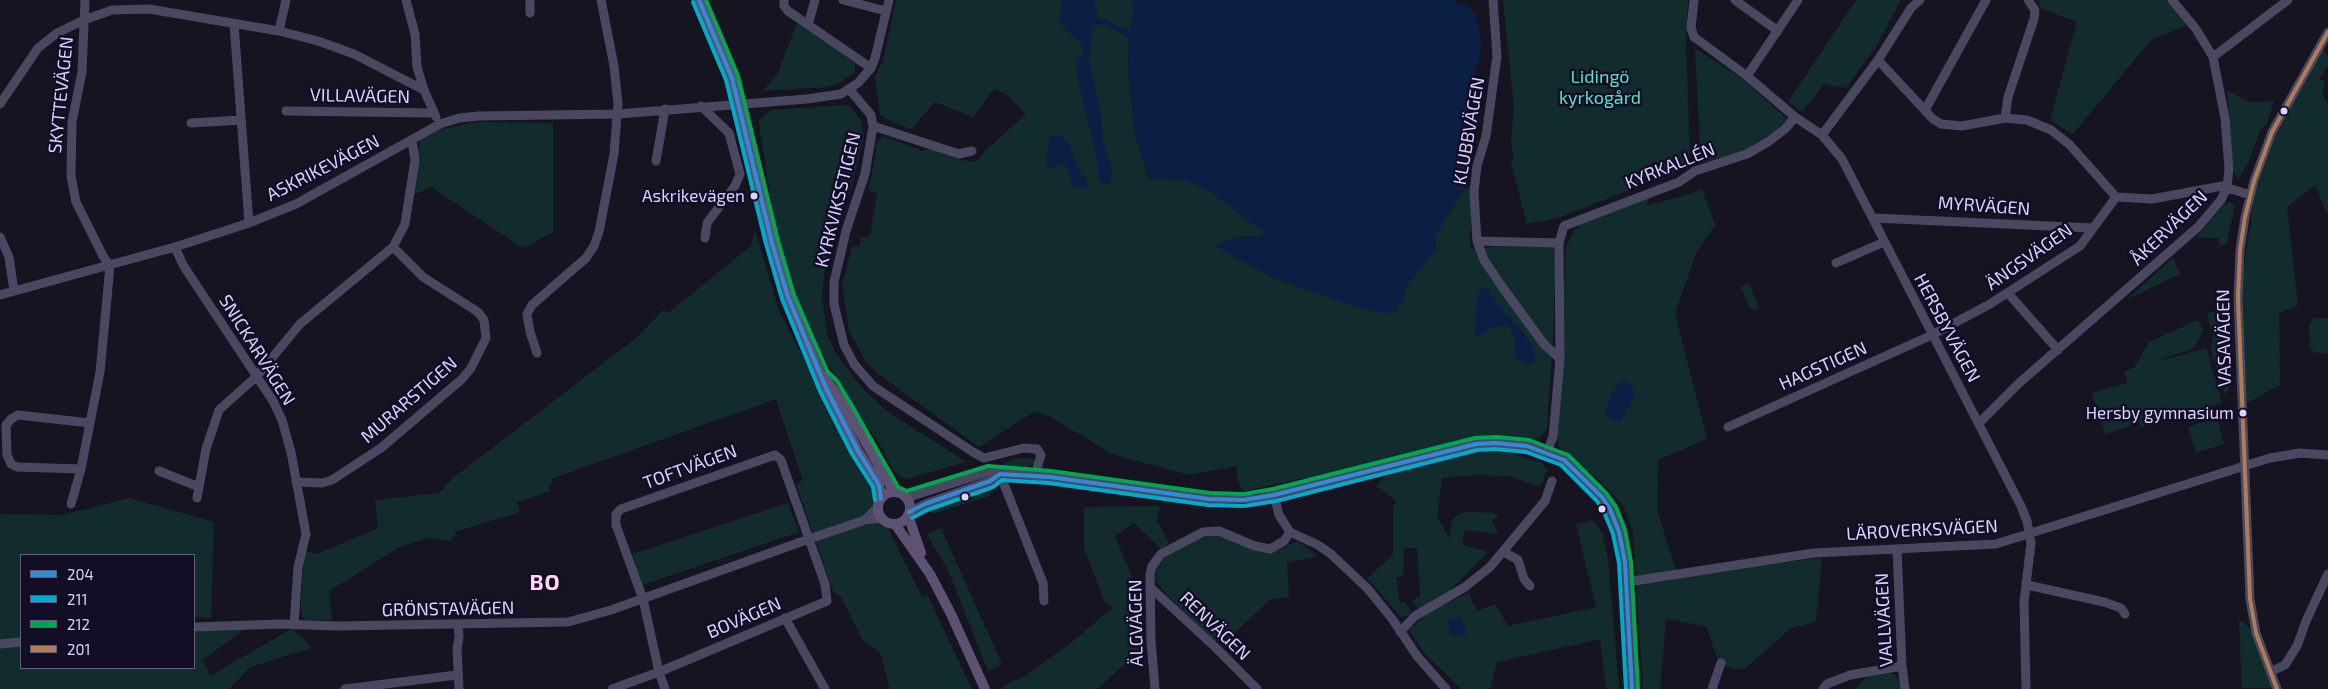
<!DOCTYPE html>
<meta charset="utf-8">
<style>
body{margin:0}
#map{position:relative;width:2328px;height:689px;overflow:hidden;background:#161420;font-family:"Exo 2",sans-serif}
canvas{display:block}
.legend{position:absolute;left:20px;top:554px;width:175px;height:115px;box-sizing:border-box;background:#130e26;border:1px solid #625d7d;margin:0;padding:6px 9px;list-style:none;font-size:15px;color:#d9d3ff}
.legend li{display:flex;align-items:center;gap:10px;height:25px}
.legend b{width:25px;border:1px solid #625d7d}
</style>
<div id="map">
<canvas width="2328" height="689"></canvas>
<ul class="legend">
<li><b style="height:6px;background:#338bd7"></b>204</li>
<li><b style="height:6px;background:#00a9ce"></b>211</li>
<li><b style="height:6px;background:#00a651"></b>212</li>
<li><b style="height:6px;background:#b07c57"></b>201</li>
</ul>
</div>
<script>
const c = document.querySelector('canvas').getContext('2d');
c.lineJoin = 'round';
function paint(path, color) { c.fillStyle = color; c.fill(path, 'evenodd'); }
const shape = rows => new Path2D(rows.map(r => 'M' + r).join(''));
function trace(path, color, width, dash) { c.strokeStyle = color; c.lineWidth = width; c.lineCap = dash ? 'butt' : 'round'; c.setLineDash(dash || []); c.stroke(path); }
function drawText(font, color, halo, rows, align = 'center') {
  c.font = font + ' "Exo 2",sans-serif'; c.lineWidth = 5; c.setLineDash([]); c.textBaseline = 'middle'; c.strokeStyle = halo; c.fillStyle = color; for (const [text, x, y, turn = 0] of rows) {
    c.save(); c.translate(x, y); c.rotate((+turn || 0) * Math.PI / 180); c.textAlign = isNaN(turn) ? turn : align; if (halo) c.strokeText(text, 0, 0); c.fillText(text, 0, 0); c.restore();
  }
}
paint(shape([
 [896,0,1132,0,1134,12,1129,34,1128,67,1135,136,1149,179,1186,180,1210,191,1265,233,1260,237,1244,236,1216,246,1270,276,1350,305,1404,298,1405,288,1436,249,1435,235,1465,189,1472,185,1470,249,1499,246,1556,247,1553,339,1547,429,1541,437,1531,440,1500,436,1467,441,1402,458,1243,491,1238,481,1236,466,1189,475,1112,454,1049,416,1034,412,979,447,878,374,865,360,849,331,842,285,852,247,860,246,861,238,870,236,877,193,868,190,875,159,876,143,883,136,923,151,930,148,961,160,973,162,979,160,983,153,1026,114,1006,94,994,89,973,117,935,102,911,129,892,122,880,115,875,77,883,61],
 [1503,0,1688,0,1686,40,1690,166,1558,218,1527,224,1511,163,1514,155,1511,145,1514,108],
 [1856,0,1901,0,1876,47,1846,88,1824,84,1802,112,1788,102],
 [2039,0,2170,0,2190,24,2151,40,2073,134,2050,120,2077,22,2040,8],
 [797,23,855,63,855,72,841,82,826,87,763,91,778,73],
 [2322,46,2328,58,2328,64,2320,79,2325,82,2322,91,2324,98,2328,104,2328,216,2315,185,2287,207,2298,305,2279,313,2280,385,2247,403,2241,286,2255,194,2275,138],
 [1695,48,1744,80,1787,119,1774,133,1756,145,1732,155,1701,163],
 [2227,91,2250,102,2274,101,2266,126,2261,128,2248,163,2238,180,2234,173],
 [849,105,861,120,864,137,851,188,839,212,827,252,822,295,827,334,836,354,862,388,887,411,966,462,906,479,894,471,879,443,846,395,820,349,797,298,775,224,760,131,759,120,770,110],
 [476,122,553,123,553,232,523,248,431,187,411,196,420,141,439,130],
 [1702,190,1715,225,1697,251,1675,313,1707,439,1658,460,1657,510,1677,574,1822,558,1816,622,1791,628,1745,669,1731,669,1718,661,1706,626,1666,619,1660,689,1643,689,1633,532,1623,505,1596,477,1562,451,1558,445,1558,408,1566,248,1573,232,1585,220,1651,195,1646,206],
 [2230,202,2234,205,2234,209,2226,245,2219,245,2219,238,2196,238,2224,205],
 [755,230,779,311,872,489,876,501,874,507,883,524,888,528,922,597,927,594,972,689,890,689,880,652,863,641,841,597,833,591,796,484,803,480,776,399,551,479,552,484,549,486,550,491,517,502,520,512,457,531,451,541,429,538,400,547,329,591,332,620,306,620,302,617,301,605,304,551,317,554,378,528,375,500,439,493,453,478,636,338,663,310,668,313,751,246],
 [2173,258,2180,274,2126,300],
 [1749,283,1759,308,1756,310,1750,309,1741,287],
 [2226,306,2229,389,2225,395,2211,350,2213,335,2207,314],
 [2313,318,2328,318,2328,353,2315,353,2310,347,2309,326],
 [2198,320,2203,330,2194,348,2149,364,2206,348,2222,403,2141,427,2139,423,2105,434,2092,393,2127,383,2124,371,2134,368,2149,342],
 [2217,418,2224,444,2196,453,2188,427],
 [1488,451,1510,453,1542,463,1549,471,1545,472,1543,483,1538,487,1510,476,1475,475,1442,478,1437,516,1449,539,1452,520,1459,514,1466,512,1493,513,1497,515,1498,517,1492,520,1498,534,1465,530,1462,545,1488,552,1444,596,1418,610,1413,600,1420,597,1417,548,1404,548,1403,576,1396,578,1400,603,1406,602,1411,614,1401,617,1367,578,1393,555,1393,510,1396,501,1376,486,1391,470,1445,457],
 [1024,458,1036,459,1034,464,1027,467,1000,466,1013,459],
 [989,491,990,496,933,514,932,510,962,499,963,502,974,498,974,495],
 [129,498,214,522,211,618,194,617,194,555,21,555,21,668,194,668,194,630,247,627,203,660,210,676,291,629,304,638,311,648,250,667,229,689,0,689,0,514,62,515],
 [788,503,799,532,642,585,632,554],
 [1160,506,1157,520,1169,543,1161,549,1134,523,1115,536,1138,592,1145,646,1097,689,1002,689,1002,687,1026,675,1071,643,1113,607,1105,603,1084,548,1084,507],
 [1592,520,1602,533,1608,559,1619,689,1606,689,1600,639,1497,662,1490,689,1461,689,1425,654,1409,630,1430,611,1469,593,1477,611,1495,604,1508,626,1596,607,1576,524],
 [941,528,1002,664,988,671,949,572,927,534],
 [1212,535,1222,535,1269,552,1279,550,1297,541,1318,556,1287,563,1289,597,1270,600,1233,634,1229,630,1215,642,1167,595,1155,580,1157,566,1169,554,1195,540],
 [2239,620,2249,627,2266,664,2272,685,2271,688,2242,688],
 [1891,673,1898,678,1900,689,1854,689,1868,676]
]), '#122c2e');
paint(shape([
 [1062,0,1094,0,1099,19,1106,19,1115,25,1130,30,1134,12,1132,0,1450,0,1464,4,1475,12,1482,44,1467,109,1477,115,1465,189,1435,234,1436,249,1405,288,1404,298,1396,312,1385,314,1350,305,1270,276,1216,246,1227,239,1260,237,1264,233,1210,191,1186,180,1150,179,1135,136,1128,67,1129,41,1124,35,1104,24,1093,27,1089,61,1101,115,1103,142,1112,170,1111,182,1106,184,1099,181,1097,159,1077,77,1076,62,1083,52,1083,46,1061,25,1059,20],
 [1055,135,1060,135,1069,144,1079,170,1086,179,1088,185,1085,189,1073,187,1066,166,1063,164,1052,168,1047,166,1046,158,1050,138],
 [1483,288,1488,289,1496,302,1523,332,1534,350,1536,361,1528,364,1516,358,1514,350,1516,341,1508,326,1495,326,1478,337,1475,336,1477,296],
 [1625,381,1630,384,1636,392,1621,421,1616,421,1604,414,1611,395,1620,382],
 [1460,617,1465,627,1467,636,1451,635,1447,619]
]), '#0b1f45');
trace(shape([
 [406,0,415,34,417,67,424,90,436,117],
 [784,0,784,6,788,11,871,68],
 [843,0,886,11],
 [1493,0,1497,56,1486,136,1477,166,1474,192,1477,241,1484,260,1503,288,1543,343,1560,359],
 [1694,0,1691,28,1694,37,1747,76,1795,117,1822,135,1842,159,2021,506,2027,521,2031,543,2024,602,2026,689],
 [1735,0,1778,31],
 [530,13,530,0],
 [234,24,249,223],
 [808,25,815,0],
 [279,31,286,0],
 [2213,57,2288,0],
 [1878,60,1911,8,1920,0],
 [1747,76,1798,0],
 [849,89,871,115,873,126,865,174,846,231,834,282,834,304,844,345,854,364,873,386,973,452,984,458,1024,448,1037,449,1041,455,1035,475],
 [0,104,38,48,57,33,84,20,112,10,149,9,279,31,318,41,354,54,424,90],
 [701,106,729,133,740,174,735,186,707,223,705,238],
 [1925,110,1986,0],
 [286,111,434,113],
 [2005,118,2008,97,2034,19,2035,10,2028,0],
 [191,123,241,120],
 [873,126,959,154,972,151],
 [1822,135,1878,60,1933,119,1941,124,1962,126,2005,118,2027,120,2051,130,2070,145,2116,197],
 [656,161,665,109],
 [1873,218,2093,228],
 [0,237,9,257,14,291],
 [1477,241,1559,243],
 [175,247,183,265,273,401,282,420,291,452,306,534,298,567,294,625],
 [1836,263,1884,242],
 [2008,293,2058,350],
 [0,295,175,247,249,223,296,204,440,124,459,118,479,116,618,114,807,99,841,94,858,83,871,68,875,58,889,0],
 [537,353,530,332,527,314,532,305,586,258,594,246,599,232,614,154,618,104,614,66,601,0],
 [1979,423,2018,384,2198,227,2221,200,2227,187,2229,169,2225,118,2213,57,2196,29,2172,0],
 [1728,427,1932,335,1990,304,2080,246,2116,197,2152,199,2222,186,2250,195],
 [1547,452,1553,437,1560,359,1559,243,1564,226,1679,182,1695,171,1747,154,1768,142,1785,129,1795,117],
 [81,469,17,467,11,464,7,455,6,425,11,419,18,415,90,423],
 [159,471,199,487],
 [1000,474,1043,583,1044,601],
 [296,482,322,483,332,480,381,448,462,379,471,368,486,338,484,320,478,312,423,277,393,247],
 [1274,495,1279,515,1290,532,1318,545,1331,554,1368,589,1393,620,1417,656,1446,689],
 [197,498,206,449,219,410,257,376,300,324,393,247,405,224,415,160,412,140],
 [906,498,988,472,1050,477,1209,499,1257,499,1476,444,1495,443,1527,446,1564,460,1602,497,1610,509,1619,532,1625,562,1632,689],
 [71,504,81,469,100,372,110,266,103,256,76,202,71,176,72,122,82,72,85,0],
 [909,512,925,504,990,481,1000,474],
 [865,520,878,507],
 [1897,549,1902,666,1905,689],
 [1504,552,1518,560,1524,579,1530,586],
 [1627,582,1814,553,1996,544,2270,458,2300,453,2328,455],
 [2027,585,2104,602,2121,608,2125,614],
 [1150,587,1215,647,1257,689],
 [785,618,825,689],
 [458,625,459,637,457,649,459,689],
 [194,627,281,624,336,626,568,622,611,610,809,539,865,520,881,518],
 [1400,632,1415,616,1465,587,1490,567,1545,501,1552,481],
 [0,644,21,642],
 [2272,671,2285,665,2297,646,2306,621,2328,574],
 [345,689,457,675],
 [612,689,659,672,827,601,825,584,781,460,775,455,621,509,616,514,616,525,643,599,659,672,665,689],
 [1155,689,1151,641,1150,575,1152,566,1161,554,1203,532,1219,531,1255,546,1270,549,1284,541,1290,532],
 [1712,689,1721,663],
 [1823,689,1827,684,1850,675,1902,666],
 [2277,689,2256,633,2250,599,2238,298,2240,250,2245,217,2254,181,2272,132,2328,32]
]), '#4a4861', 9);
trace(shape([
 [699,0,732,78,772,243,788,297,826,388,858,451,879,485,881,499],
 [824,376,847,409,894,492],
 '878 508a16 16 0 1 1 32 0a16 16 0 1 1-32 0Z',
 [908,515,921,553],
 [895,524,930,574,951,614,985,689]
]), '#5e5272', 10);
trace(shape([
 [699,0,732,78,772,243,788,297,826,388,858,451,879,485,881,499],
 [909,512,925,504,990,481,1000,474,1050,477,1209,499,1244,500,1274,495,1476,444,1495,443,1527,446,1564,460,1602,497,1610,509,1619,532,1625,562,1632,689]
]), '#338bd7', 4);
trace(shape([
 [693,2,726,80,766,244,782,299,820,391,852,454,873,487,875,500],
 [912,518,927,510,993,487,1002,480,1049,483,1208,505,1244,506,1276,501,1477,450,1495,449,1526,452,1561,465,1597,501,1604,512,1613,534,1619,563,1626,689]
]), '#00a9ce', 4);
trace(shape([
 [706,0,738,76,778,241,794,295,827,371,837,381,852,406,898,487,907,491,988,466,1051,471,1210,493,1244,494,1273,489,1475,438,1496,437,1529,440,1568,455,1606,493,1616,507,1625,530,1631,562,1638,689]
]), '#00a651', 4);
trace(shape([
 [2277,689,2256,633,2250,599,2238,298,2240,250,2245,217,2254,181,2272,132,2328,32]
]), '#b07c57', 4);
for (const [x, y, r, color] of [
 [2284,111,4.5,"#d9d3ff"],
 [754,196,4.5,"#d9d3ff"],
 [2243,413,4.5,"#d9d3ff"],
 [965,497,4.5,"#d9d3ff"],
 [1602,509,4.5,"#d9d3ff"]
]) { const dot = new Path2D(); dot.arc(x, y, r, 0, 2 * Math.PI); c.fillStyle = color; c.fill(dot); trace(dot, '#130e26', 2); }
drawText('17px', '#d9d3ff', '#130e26', [
 ["Askrikevägen",745,196],
 ["Hersby gymnasium",2234,413]
], 'right');
drawText('18px', '#5ae4c5', '#130e26', [
 ["Lidingö",1600,77],
 ["kyrkogård",1600,98]
]);
drawText('18px', '#d9d3ff', '#130e26', [
 ["SKYTTEVÄGEN",61,95,-84],
 ["VILLAVÄGEN",360,96,1],
 ["KLUBBVÄGEN",1469,131,-80],
 ["KYRKALLÉN",1670,166,-22],
 ["ASKRIKEVÄGEN",323,168,-27],
 ["KYRKVIKSSTIGEN",838,200,-76],
 ["MYRVÄGEN",1984,206,4],
 ["ÅKERVÄGEN",2169,228,-44],
 ["ÄNGSVÄGEN",2029,257,-35],
 ["HERSBYVÄGEN",1947,328,62],
 ["VASAVÄGEN",2224,338,-91],
 ["SNICKARVÄGEN",257,350,58],
 ["HAGSTIGEN",1823,366,-24],
 ["MURARSTIGEN",409,400,-41],
 ["TOFTVÄGEN",690,467,-20],
 ["LÄROVERKSVÄGEN",1922,530,-3],
 ["GRÖNSTAVÄGEN",448,609,-1],
 ["BOVÄGEN",744,618,-23],
 ["VALLVÄGEN",1884,620,-93],
 ["ÄLGVÄGEN",1136,623,-91],
 ["RENVÄGEN",1215,626,44]
]);
c.letterSpacing = '1px';
drawText('bold 22px', '#ffd5ef', '#130e26', [
 ["BO",545,583]
]);
c.letterSpacing = '0px';
</script>
